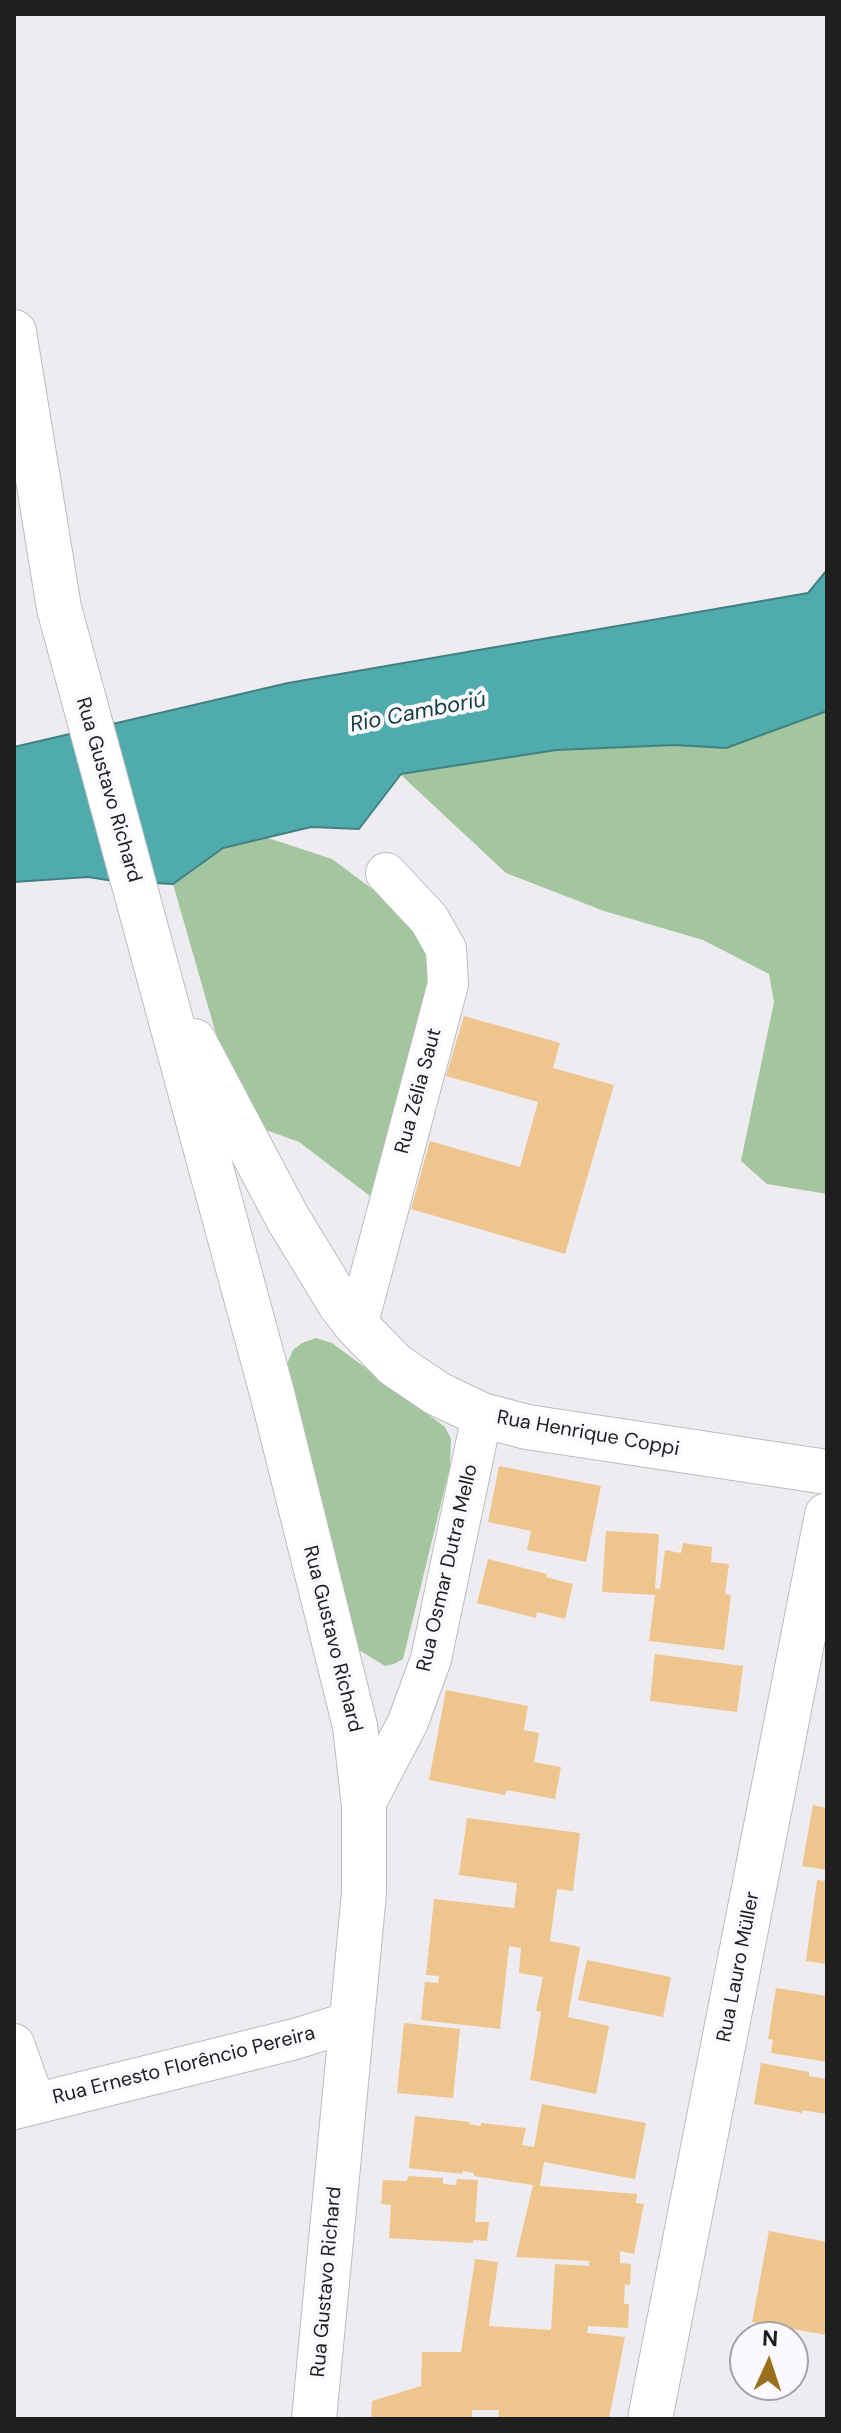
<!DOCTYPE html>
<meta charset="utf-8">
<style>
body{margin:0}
#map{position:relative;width:841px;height:2433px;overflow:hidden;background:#efecf1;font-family:"DM Sans",sans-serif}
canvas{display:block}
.frame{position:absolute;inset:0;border:16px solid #201f20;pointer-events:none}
.north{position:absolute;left:729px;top:2321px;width:80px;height:80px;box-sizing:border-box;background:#fcf9fe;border:2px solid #a4a2a5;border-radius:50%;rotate:3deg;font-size:22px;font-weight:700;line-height:32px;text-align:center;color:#201f20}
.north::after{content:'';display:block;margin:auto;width:28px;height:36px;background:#9a701d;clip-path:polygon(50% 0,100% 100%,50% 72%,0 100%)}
</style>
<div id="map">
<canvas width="841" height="2433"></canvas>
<div class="frame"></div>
<div class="north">N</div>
</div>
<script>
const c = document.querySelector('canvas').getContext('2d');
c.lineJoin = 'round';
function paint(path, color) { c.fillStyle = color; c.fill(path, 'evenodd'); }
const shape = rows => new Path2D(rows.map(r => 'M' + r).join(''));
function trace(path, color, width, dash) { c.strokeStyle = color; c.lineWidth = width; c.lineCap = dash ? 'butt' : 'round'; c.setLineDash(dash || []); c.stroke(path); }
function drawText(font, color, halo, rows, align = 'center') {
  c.font = font + ' "DM Sans",sans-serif'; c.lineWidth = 8; c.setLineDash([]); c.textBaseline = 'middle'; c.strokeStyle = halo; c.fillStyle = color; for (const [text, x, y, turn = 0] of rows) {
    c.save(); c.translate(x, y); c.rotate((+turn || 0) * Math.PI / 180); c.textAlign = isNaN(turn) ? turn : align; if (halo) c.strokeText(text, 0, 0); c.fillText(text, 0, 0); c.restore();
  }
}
paint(shape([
 [827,711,827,1194,767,1184,741,1161,774,1002,769,974,703,940,604,911,506,873,401,775,556,750,675,745,726,748],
 [265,837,332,859,430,932,438,967,370,1196,299,1142,241,1121,173,884,223,848],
 [316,1338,332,1343,445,1427,451,1439,450,1467,403,1659,394,1664,385,1666,359,1650,283,1392,282,1376,293,1350,302,1343]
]), '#a3c69e');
const water = shape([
 [827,570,827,711,726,748,675,745,556,750,401,774,359,829,311,827,223,848,173,884,114,881,88,877,14,882,14,747,288,683,808,593,827,570]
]);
paint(water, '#50abad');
trace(water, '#428183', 2);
paint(shape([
 [464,1016,560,1043,553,1068,614,1085,565,1254,411,1209,430,1141,520,1167,538,1102,446,1076],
 [499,1466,601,1486,586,1562,527,1550,531,1531,488,1522],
 [606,1531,659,1534,655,1588,660,1589,665,1550,681,1553,683,1543,712,1547,711,1562,729,1564,725,1594,731,1595,724,1650,649,1641,655,1595,602,1592],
 [488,1559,547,1574,546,1577,573,1584,565,1619,537,1612,536,1618,477,1603],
 [655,1654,743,1666,737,1712,650,1701],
 [446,1690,528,1706,524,1730,539,1733,534,1762,561,1767,555,1799,506,1790,505,1795,429,1780],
 [813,1805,827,1808,827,1870,802,1866],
 [467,1818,580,1833,573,1891,557,1889,550,1941,580,1947,568,2017,609,2026,596,2094,530,2080,541,2012,536,2011,543,1977,519,1973,521,1948,509,1946,500,2029,421,2020,425,1982,438,1983,439,1976,426,1975,434,1899,514,1908,517,1883,459,1875],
 [817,1880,827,1881,827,1964,806,1961],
 [587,1960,671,1977,663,2017,578,2000],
 [776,1988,827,1996,827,2062,771,2053,773,2040,768,2039],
 [404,2023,460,2029,453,2098,397,2093],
 [761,2063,809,2072,809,2076,827,2079,827,2114,802,2110,802,2113,754,2104],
 [542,2104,646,2123,635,2179,544,2162,540,2186,637,2194,636,2203,644,2204,634,2254,620,2251,620,2263,631,2264,630,2285,625,2284,624,2304,629,2304,628,2328,588,2326,587,2333,625,2337,609,2419,498,2419,499,2410,472,2410,472,2419,371,2419,372,2401,421,2386,422,2352,461,2352,475,2259,498,2262,489,2326,551,2330,555,2264,589,2266,589,2261,516,2257,533,2185,474,2176,474,2173,463,2171,462,2174,409,2168,415,2116,470,2122,469,2124,481,2126,481,2123,526,2128,522,2145,534,2147],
 [408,2176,443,2178,443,2184,456,2185,457,2179,478,2180,475,2222,489,2222,487,2241,473,2240,473,2243,389,2238,391,2205,381,2204,383,2180,407,2181],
 [769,2231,827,2242,827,2335,752,2322]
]), '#eec58d');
const minor = shape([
 [357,1326,448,984,446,949,429,919,386,873],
 [364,1806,408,1722,431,1659,482,1415],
 [14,2044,35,2103],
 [14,2109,295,2039,353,2021]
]);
const tertiary = shape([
 [650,2419,827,1515]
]);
const secondary = shape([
 [14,332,59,608,272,1393,355,1726,364,1806,364,1893,314,2419],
 [194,1041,287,1217,340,1304,357,1326,395,1365,438,1394,482,1415,527,1427,827,1472]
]);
trace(minor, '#bebbc0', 42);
trace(tertiary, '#bebbc0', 46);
trace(secondary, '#bebbc0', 46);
trace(minor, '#fff', 40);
trace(tertiary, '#fff', 44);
trace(secondary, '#fff', 44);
drawText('20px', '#201f20', '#fcf9fe', [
 ["Rua Gustavo Richard",108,790,74],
 ["Rua Zélia Saut",419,1091,-75],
 ["Rua Henrique Coppi",588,1434,10],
 ["Rua Osmar Dutra Mello",448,1568,-77],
 ["Rua Gustavo Richard",332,1639,76],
 ["Rua Lauro Müller",739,1967,-79],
 ["Rua Ernesto Florêncio Pereira",184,2066,-14],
 ["Rua Gustavo Richard",327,2282,-85]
]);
drawText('italic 22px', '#164142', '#fcf9fe', [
 ["Rio Camboriú",418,713,-11]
]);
</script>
